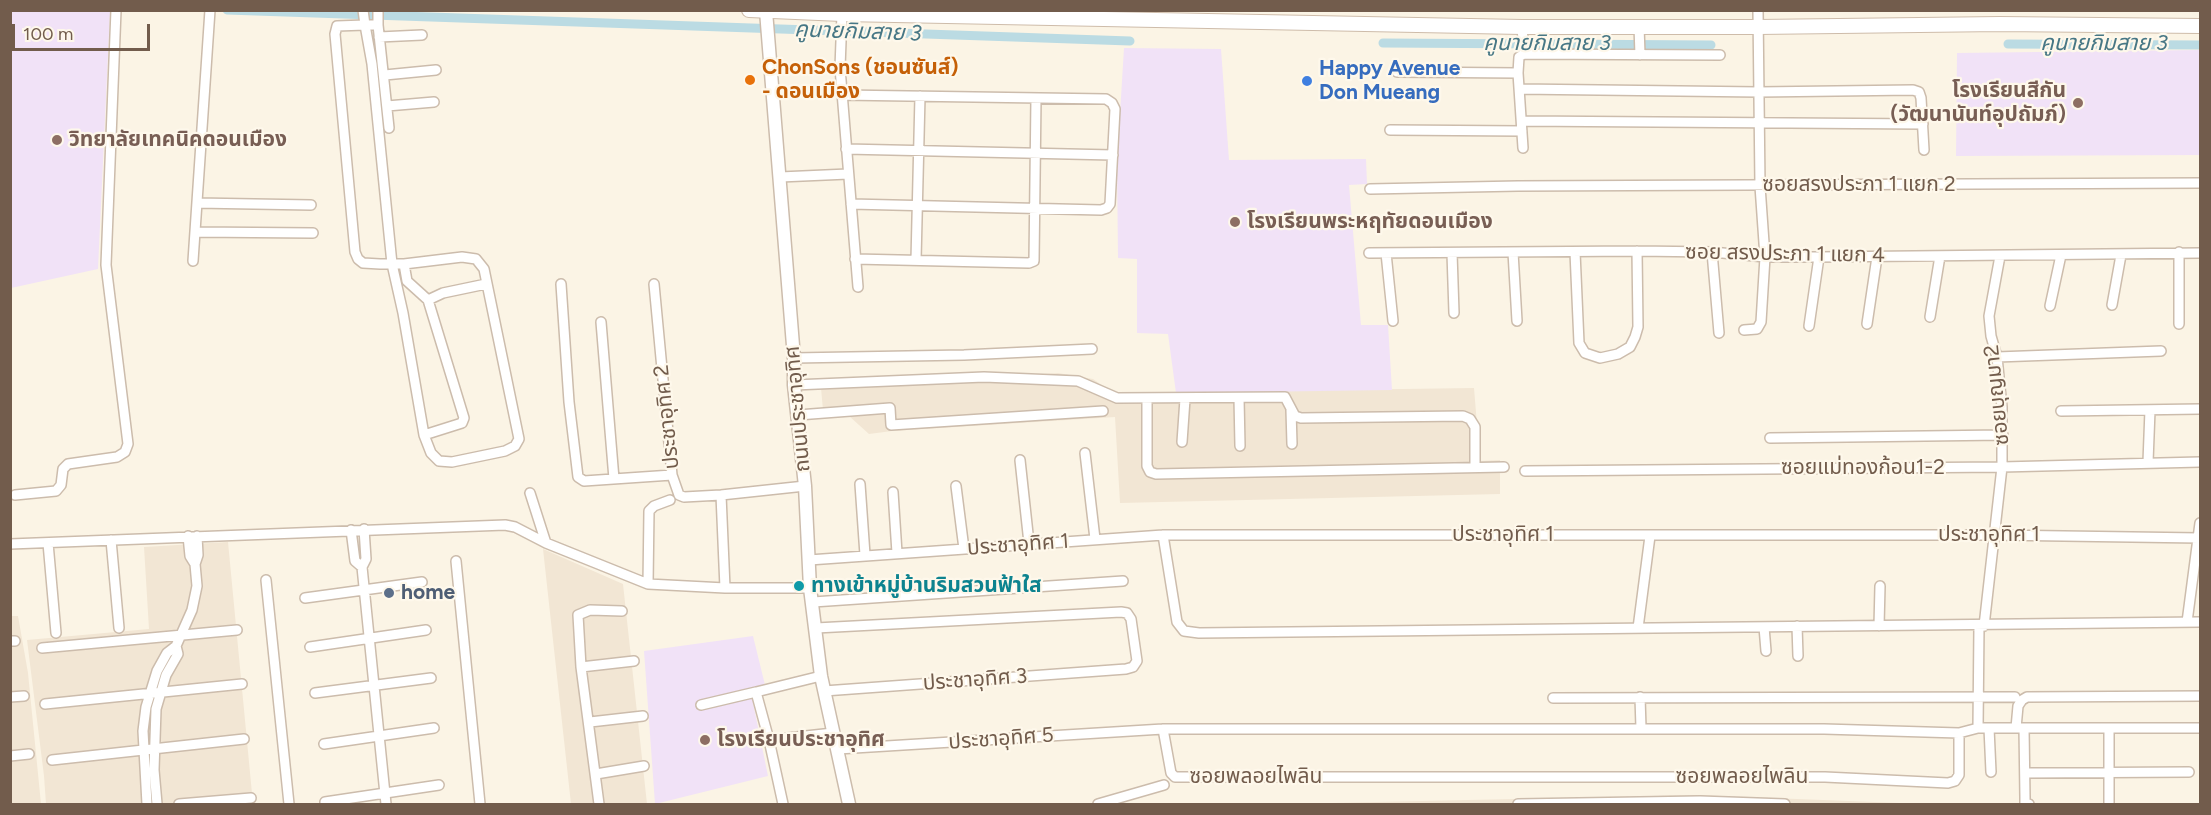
<!DOCTYPE html>
<meta charset="utf-8">
<style>
body{margin:0}
#map{position:relative;width:2211px;height:815px;overflow:hidden;background:#fbf4e5;font-family:Figtree,sans-serif}
canvas{display:block}
.frame{position:absolute;inset:0;border:12px solid #725c4c;pointer-events:none}
.scale{position:absolute;left:12px;top:24px;width:138px;height:27px;box-sizing:border-box;border:3px solid #725c4c;border-top:0;padding-left:8px;font-size:18px;line-height:21px;white-space:nowrap;color:#725c4c;-webkit-text-stroke:4px #fef8eb;paint-order:stroke}
</style>
<div id="map">
<canvas width="2211" height="815"></canvas>
<div class="frame"></div>
<div class="scale">100 m</div>
</div>
<script>
const c = document.querySelector('canvas').getContext('2d');
c.lineJoin = 'round';
function paint(path, color) { c.fillStyle = color; c.fill(path, 'evenodd'); }
const shape = rows => new Path2D(rows.map(r => 'M' + r).join(''));
function trace(path, color, width, dash) { c.strokeStyle = color; c.lineWidth = width; c.lineCap = dash ? 'butt' : 'round'; c.setLineDash(dash || []); c.stroke(path); }
function drawText(font, color, halo, rows, align = 'center') {
  c.font = font + ' Figtree,"Noto Sans Thai",sans-serif'; c.lineWidth = 4.5; c.setLineDash([]); c.textBaseline = 'middle'; c.strokeStyle = halo; c.fillStyle = color; for (const [text, x, y, turn = 0] of rows) {
    c.save(); c.translate(x, y); c.rotate((+turn || 0) * Math.PI / 180); c.textAlign = isNaN(turn) ? turn : align; if (halo) c.strokeText(text, 0, 0); c.fillText(text, 0, 0); c.restore();
  }
}
paint(shape([
 [1058,373,1093,379,1113,393,1474,388,1480,461,1500,460,1500,494,1120,503,1115,417,892,431,869,434,849,416,846,409,823,410,821,388],
 [228,542,253,804,46,804,44,776,27,640,149,629,144,547],
 [543,549,623,584,647,804,571,804],
 [10,616,18,616,28,673,41,804,11,804],
 [1695,795,1925,804,1286,804]
]), '#f2e6d4');
paint(shape([
 [10,11,110,11,98,269,11,288],
 [1124,48,1221,49,1229,160,1366,159,1367,184,1349,185,1361,325,1388,325,1392,390,1176,393,1168,334,1137,333,1137,259,1118,258,1117,163],
 [2200,50,2200,155,1956,156,1957,53],
 [753,636,765,685,753,703,768,776,655,804,644,651]
]), '#f1e2f7');
trace(shape([
 [227,10,1130,41],
 [1383,43,1711,45],
 [2008,44,2200,45]
]), '#bbdbe3', 9);
const minor = shape([
 [363,10,365,25,372,64,392,264,403,313,424,435,431,453,439,461,452,462,505,451,515,446,519,439,484,269,476,259,462,257,404,264,380,264,363,263,358,259,355,252,335,34,337,26,365,25,378,25],
 [378,10,378,25,389,128],
 [842,14,840,68,858,287],
 [1639,26,1640,55],
 [1522,27,1524,54,1519,57,1518,73,1523,148],
 [379,37,422,35],
 [1524,54,1720,55],
 [1397,72,1518,73],
 [385,75,436,70],
 [1519,89,1759,92,1913,90,1919,92,1921,98,1924,150],
 [842,95,1106,99,1112,103,1115,109,1110,204,1107,208,1101,210,851,204],
 [387,106,434,102],
 [1522,121,1923,124],
 [1390,130,1522,131],
 [846,149,1113,155],
 [780,177,848,174],
 [1370,189,1518,186,2200,183],
 [197,203,311,205],
 [195,232,313,233],
 [1513,252,1517,321],
 [1575,252,1579,343,1585,353,1600,358,1618,354,1630,347,1635,337,1638,327,1637,251],
 [1712,252,1719,333],
 [2179,252,2179,324],
 [1369,253,1637,251,1712,252,1765,257,1819,257,2200,253],
 [1386,253,1393,321],
 [1452,253,1454,313],
 [855,259,1029,263,1034,261,1036,98],
 [916,260,920,96],
 [193,261,210,10],
 [404,264,407,281,428,300,464,418,462,423,424,435],
 [561,284,569,402,578,477,584,481,672,475],
 [654,284,672,475,679,495,684,497,721,495,805,486],
 [428,300,443,293,486,284],
 [2112,305,2121,255],
 [2050,306,2061,255],
 [1930,317,1940,256],
 [601,322,614,479],
 [1867,324,1877,257],
 [1809,326,1819,257],
 [1744,330,1757,329,1761,322,1765,257,1760,186,1758,10],
 [1997,357,2161,351],
 [794,358,964,355,1092,349],
 [794,385,984,377,1078,381,1117,398,1285,397,1295,416,1301,418,1463,416,1470,419,1475,427,1475,466],
 [1239,398,1240,446],
 [1147,399,1147,466,1150,472,1156,474,1504,467],
 [1291,410,1292,444],
 [2061,411,2200,409],
 [798,415,890,408,891,425,1103,411],
 [1770,438,2003,435],
 [1182,442,1185,399],
 [1085,453,1095,539],
 [1020,460,1029,543],
 [2148,462,2150,410],
 [1525,471,2002,467,2200,462],
 [860,484,865,555],
 [956,486,964,549],
 [893,492,897,553],
 [530,493,546,543],
 [15,495,56,491,61,485,63,469,68,464,117,457,125,452,128,444,106,265,116,10],
 [721,495,725,588],
 [364,529,366,559,362,567,386,804],
 [351,530,355,561,362,567],
 [1163,535,1177,622,1184,631,1199,633,2200,622],
 [188,536,190,556,195,564],
 [111,540,119,628],
 [48,543,56,633],
 [10,544,505,525,515,527,546,543,648,584,725,588,810,588],
 [809,560,1163,535,1996,535,2199,538],
 [456,561,480,804],
 [266,580,289,804],
 [648,584,649,511,654,506,670,500],
 [305,598,422,582],
 [813,602,1123,581],
 [2187,622,2200,523],
 [1797,626,1798,656],
 [1879,626,1880,586],
 [1984,626,2002,467,2002,407,1997,357,1991,336,1989,316,2000,256],
 [1764,627,1766,651],
 [816,628,1121,612,1127,613,1131,619,1137,661,1133,667,1126,669,824,691],
 [1638,628,1650,536],
 [10,641,15,641],
 [310,647,426,630],
 [42,648,237,630],
 [581,667,634,661],
 [821,676,756,692,769,740,833,733],
 [315,693,431,678],
 [10,697,24,696],
 [1640,697,1641,728],
 [1553,698,2015,697],
 [45,704,242,684],
 [701,705,756,692],
 [590,722,643,716],
 [1978,728,1979,626],
 [1989,728,1991,772],
 [2016,728,2018,706,2022,700,2027,697,2200,696],
 [2024,728,2025,798,2025,803,2029,804],
 [1163,729,1171,773,1175,777,1825,777,1948,783,1955,781,1959,775,1959,733],
 [769,740,783,804],
 [324,744,434,728],
 [838,749,1163,729,1824,729,1959,733,1978,728,2200,728],
 [10,756,29,754],
 [52,760,244,739],
 [2025,773,2189,772],
 [596,774,644,766],
 [325,802,439,785],
 [147,804,143,731,146,707,157,671,167,653,176,646,192,610,197,586,195,564,198,555,197,536],
 [157,804,154,770,156,709,166,675,178,654,176,646],
 [179,804,251,798],
 [599,804,581,667,578,615,590,610,622,611],
 [1098,804,1164,785],
 [1518,804,1700,801,1785,804],
 [2109,804,2109,728]
]);
const tertiary = shape([
 [766,11,794,358,794,385,805,486,810,588,821,676,849,804]
]);
const secondary = shape([
 [749,10,842,14,1522,27,1758,27,2000,24,2200,26]
]);
trace(minor, '#ccbcac', 12);
trace(tertiary, '#ccbcac', 15);
trace(secondary, '#cebcaa', 16);
trace(minor, '#fff', 9);
trace(tertiary, '#fff', 12);
trace(secondary, '#fff', 14);
for (const [x, y, r, color] of [
 [750,80,6,"#e8710a"],
 [1307,81,6,"#3f7fe0"],
 [2078,103,6,"#8d6e63"],
 [57,140,6,"#8d6e63"],
 [1235,222,6,"#8d6e63"],
 [799,586,6,"#0f9aa8"],
 [389,593,6,"#5c6f8a"],
 [705,740,6,"#8d6e63"]
]) { const dot = new Path2D(); dot.arc(x, y, r, 0, 2 * Math.PI); c.fillStyle = color; c.fill(dot); trace(dot, '#fef8eb', 2); }
drawText('bold 21px', '#c56008', '#fef8eb', [
 ["ChonSons (ชอนซันส์)",762,68],
 ["- ดอนเมือง",762,92]
], 'left');
drawText('bold 21px', '#366cbe', '#fef8eb', [
 ["Happy Avenue",1319,69],
 ["Don Mueang",1319,93]
], 'left');
drawText('bold 21px', '#785e54', '#fef8eb', [
 ["โรงเรียนสีกัน",2066,91,"right"],
 ["(วัฒนานันท์อุปถัมภ์)",2066,115,"right"],
 ["วิทยาลัยเทคนิคดอนเมือง",69,140],
 ["โรงเรียนพระหฤทัยดอนเมือง",1247,222],
 ["โรงเรียนประชาอุทิศ",717,740]
], 'left');
drawText('21px', '#725c4c', '#fef8eb', [
 ["ซอยสรงประภา 1 แยก 2",1859,185],
 ["ซอย สรงประภา 1 แยก 4",1785,254,1],
 ["ซอยบุญมา2",1997,395,-96],
 ["ถนนประชาอุทิศ",798,409,-95],
 ["ประชาอุทิศ 2",667,417,-96],
 ["ซอยแม่ทองก้อน1-2",1863,468],
 ["ประชาอุทิศ 1",1503,535],
 ["ประชาอุทิศ 1",1989,535],
 ["ประชาอุทิศ 1",1018,545,-4],
 ["ประชาอุทิศ 3",975,680,-4],
 ["ประชาอุทิศ 5",1001,739,-4],
 ["ซอยพลอยไพลิน",1256,777],
 ["ซอยพลอยไพลิน",1742,777]
]);
drawText('bold 21px', '#0d838f', '#fef8eb', [
 ["ทางเข้าหมู่บ้านริมสวนฟ้าใส",811,586]
], 'left');
drawText('bold 21px', '#4e5e75', '#fef8eb', [
 ["home",401,593]
], 'left');
drawText('italic 22px', '#477785', '#fef8eb', [
 ["คูนายกิมสาย 3",858,32,2],
 ["คูนายกิมสาย 3",1547,44],
 ["คูนายกิมสาย 3",2104,44]
]);
</script>
